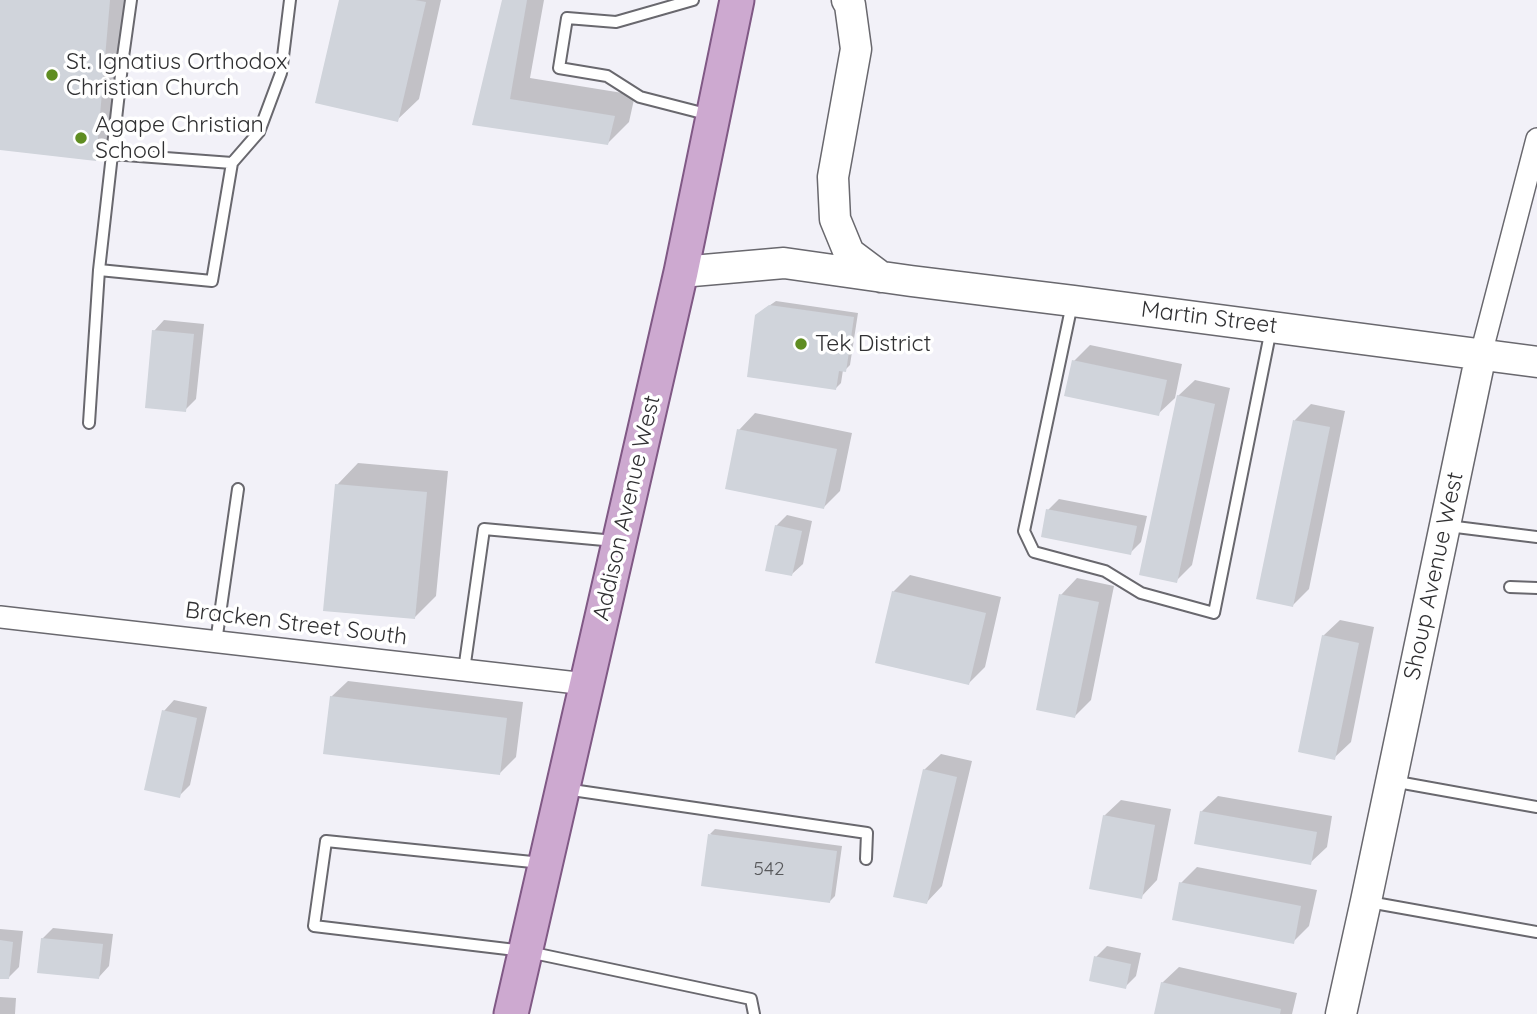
<!DOCTYPE html>
<style>
body{margin:0}
canvas{display:block;background:#f2f1f8}
</style>
<canvas width="1537" height="1014"></canvas>
<script>
const c = document.querySelector('canvas').getContext('2d');
c.lineJoin = 'round';
function paint(path, color) { c.fillStyle = color; c.fill(path, 'evenodd'); }
const shape = rows => new Path2D(rows.map(r => 'M' + r).join(''));
function trace(path, color, width, dash) { c.strokeStyle = color; c.lineWidth = width; c.lineCap = dash ? 'butt' : 'round'; c.setLineDash(dash || []); c.stroke(path); }
function drawText(font, color, halo, rows, align = 'center') {
  c.font = font + ' Quicksand,sans-serif'; c.lineWidth = 7; c.setLineDash([]); c.textBaseline = 'middle'; c.strokeStyle = halo; c.fillStyle = color; for (const [text, x, y, turn = 0] of rows) {
    c.save(); c.translate(x, y); c.rotate((+turn || 0) * Math.PI / 180); c.textAlign = isNaN(turn) ? turn : align; if (halo) c.strokeText(text, 0, 0); c.fillText(text, 0, 0); c.restore();
  }
}
paint(shape([
 [0,0,129,0,117,138,95,159,0,148],
 [341,0,441,0,419,99,397,120],
 [503,0,544,0,530,78,635,95,629,122,608,143,474,123],
 [776,301,858,313,850,365,845,370,843,370,841,383,836,388,763,310],
 [164,320,204,324,196,399,185,410,154,331],
 [1090,345,1182,364,1175,398,1158,414,1074,361],
 [1195,380,1230,388,1192,565,1176,581,1178,396],
 [1311,404,1345,411,1309,589,1293,605,1295,420],
 [755,413,852,433,840,491,824,507,739,430],
 [358,463,448,471,436,596,415,617,337,485],
 [1059,499,1147,516,1141,542,1130,553,1048,510],
 [787,515,812,521,803,564,792,574,776,526],
 [910,575,1001,597,985,667,969,683,893,592],
 [1077,578,1114,586,1091,700,1075,716,1061,595],
 [1340,620,1374,627,1351,742,1334,758,1323,636],
 [348,681,523,702,516,757,500,773,331,697],
 [174,700,207,707,190,785,179,796,164,711],
 [941,754,972,761,942,886,926,903,924,770],
 [1218,796,1332,816,1327,847,1310,863,1201,812],
 [1121,800,1171,809,1157,880,1141,897,1104,816],
 [715,829,842,846,835,896,830,901,710,834],
 [1197,867,1317,890,1309,926,1293,942,1181,883],
 [53,928,113,934,109,966,99,977,42,939],
 [0,929,23,931,19,967,8,978,0,977],
 [1107,946,1141,953,1136,976,1125,987,1096,957],
 [1179,967,1297,993,1292,1014,1160,1014,1162,983],
 [0,997,16,998,15,1014,0,1014]
]), '#0003');
paint(shape([
 [0,0,110,0,96,161,0,150],
 [339,0,415,0,426,2,398,122,315,103],
 [502,0,527,0,510,99,615,116,608,145,472,125],
 [769,305,854,317,846,372,839,371,836,390,747,377,755,315],
 [152,330,194,334,186,412,145,408],
 [1072,360,1167,380,1159,416,1064,396],
 [1177,395,1215,404,1177,583,1139,575],
 [1293,420,1330,427,1293,607,1256,599],
 [737,429,837,449,824,509,725,489],
 [335,484,427,492,415,619,323,611],
 [1046,509,1137,526,1131,555,1041,537],
 [775,525,802,531,792,576,765,571],
 [892,591,986,613,969,685,875,663],
 [1059,594,1099,602,1075,718,1036,710],
 [1322,635,1359,643,1335,760,1298,752],
 [330,696,507,718,500,775,323,754],
 [162,710,197,718,180,798,144,790],
 [923,769,957,777,927,904,893,897],
 [1200,811,1317,832,1311,865,1194,844],
 [1103,815,1155,825,1142,899,1089,889],
 [708,834,837,851,830,903,701,886],
 [1179,882,1301,906,1294,944,1172,920],
 [41,938,103,944,99,979,37,973],
 [0,940,13,942,9,979,0,979],
 [1094,956,1131,964,1126,989,1089,981],
 [1161,982,1281,1009,1280,1014,1154,1014]
]), '#d0d4db');
const lane = shape([
 [693,0,616,22,567,18,559,68,607,76,640,97,710,115],
 [112,154,232,163,259,132,281,73,290,0],
 [99,270,212,281,232,163],
 [1072,304,1024,531,1034,552,1105,571,1141,593,1214,613,1271,329],
 [89,423,99,270,123,57,131,0],
 [1448,526,1537,537],
 [1510,587,1537,588],
 [216,642,238,489],
 [464,670,484,529,615,541],
 [1392,781,1537,807],
 [565,789,867,833,866,859],
 [542,863,326,841,314,926,524,951,751,999,754,1014],
 [1369,902,1537,932]
]);
const street = shape([
 [1481,354,1537,139],
 [0,617,586,684]
]);
const secondary = shape([
 [847,0,850,5,856,49,833,177,835,219,849,253,881,277],
 [681,272,784,263,911,281,1073,301,1537,362],
 [1341,1014,1366,901,1481,354]
]);
const primary = shape([
 [511,1014,681,272,737,0]
]);
trace(lane, '#69686e', 14);
trace(street, '#69686e', 24);
trace(secondary, '#69686e', 33);
trace(primary, '#805985', 37);
trace(lane, '#fff', 10);
trace(street, '#fff', 21);
trace(secondary, '#fff', 30);
trace(primary, '#cda9d0', 33);
for (const [x, y, r, color] of [
 [52,75,7,"#5f8d21"],
 [81,138,7,"#5f8d21"],
 [801,344,7,"#5f8d21"]
]) { const dot = new Path2D(); dot.arc(x, y, r, 0, 2 * Math.PI); c.fillStyle = color; c.fill(dot); trace(dot, '#fff', 2.5); }
drawText('19px', '#58595c', null, [
 ["542",769,869]
]);
drawText('23px', '#303032', '#fff', [
 ["St. Ignatius Orthodox",66,62],
 ["Christian Church",66,88],
 ["Agape Christian",95,125],
 ["School",95,151],
 ["Tek District",815,344]
], 'left');
drawText('23px', '#303032', '#fff', [
 ["Martin Street",1209,318,7],
 ["Addison Avenue West",627,508,-77],
 ["Shoup Avenue West",1434,576,-78],
 ["Bracken Street South",296,624,7]
]);
</script>
